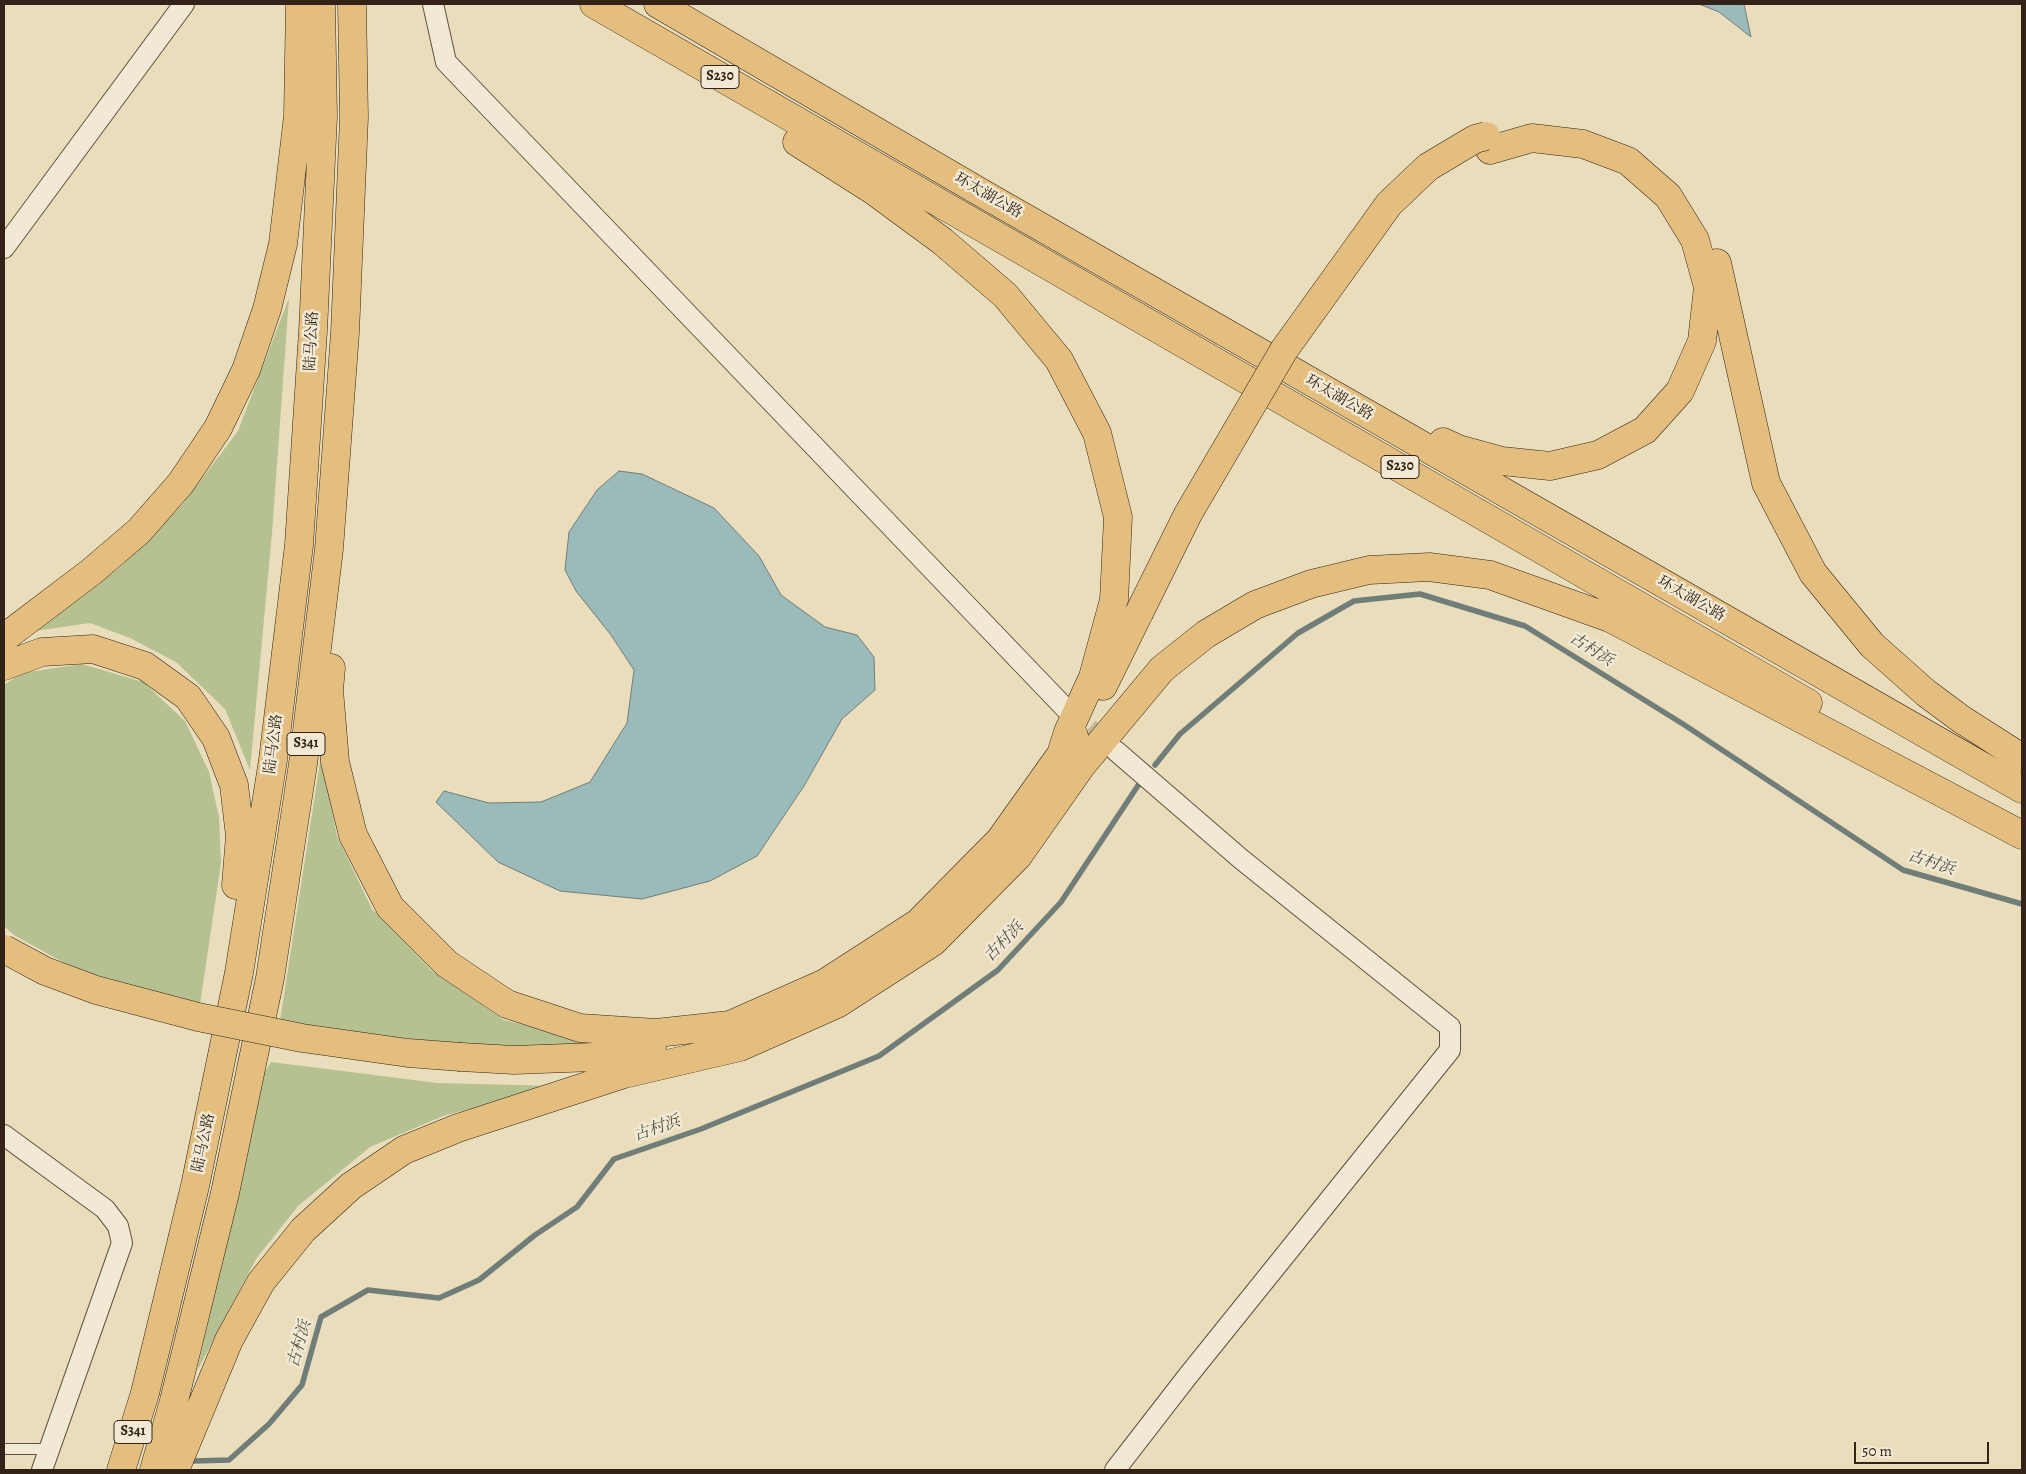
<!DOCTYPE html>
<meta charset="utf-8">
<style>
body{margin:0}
#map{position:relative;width:2026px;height:1474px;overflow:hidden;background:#e9ddbb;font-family:Alegreya,serif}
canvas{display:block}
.frame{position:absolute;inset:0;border:5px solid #332217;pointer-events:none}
.scale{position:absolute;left:1854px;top:1442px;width:135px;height:22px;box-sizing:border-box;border:2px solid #332217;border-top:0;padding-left:6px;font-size:15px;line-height:18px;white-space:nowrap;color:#332217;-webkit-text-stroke:4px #f1e9d3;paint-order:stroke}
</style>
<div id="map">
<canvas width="2026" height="1474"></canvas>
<div class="frame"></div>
<div class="scale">50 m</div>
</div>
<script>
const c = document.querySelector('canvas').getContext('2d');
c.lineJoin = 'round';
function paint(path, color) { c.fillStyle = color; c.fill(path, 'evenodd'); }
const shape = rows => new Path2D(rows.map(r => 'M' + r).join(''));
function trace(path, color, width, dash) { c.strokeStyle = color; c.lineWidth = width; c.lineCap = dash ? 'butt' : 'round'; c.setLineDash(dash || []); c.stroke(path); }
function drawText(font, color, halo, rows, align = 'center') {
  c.font = font + ' Alegreya,"Noto Serif SC",serif'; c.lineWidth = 5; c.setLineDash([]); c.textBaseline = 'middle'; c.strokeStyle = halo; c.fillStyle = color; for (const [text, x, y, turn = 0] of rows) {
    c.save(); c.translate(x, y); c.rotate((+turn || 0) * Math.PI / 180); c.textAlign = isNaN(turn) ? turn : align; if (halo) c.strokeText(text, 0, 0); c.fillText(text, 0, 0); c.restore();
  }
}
paint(shape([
 [289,298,272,533,250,770,225,709,176,662,130,638,90,623,35,631,120,567,182,505,238,431],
 [82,664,143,682,185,721,209,772,219,817,221,863,200,1004,79,971,14,935,4,926,4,685,22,673],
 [321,756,337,836,372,909,431,970,504,1020,602,1044,512,1048,451,1044,335,1030,280,1021],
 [271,1062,437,1083,556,1086,443,1116,370,1147,298,1206,256,1259,197,1371,265,1072]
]), '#b5c191');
const water = shape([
 [1699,4,1744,4,1751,37,1719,12,1699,4],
 [619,471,642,474,714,508,759,556,781,595,825,627,857,635,874,657,875,690,842,719,804,786,757,856,710,881,642,899,560,891,498,862,436,802,444,791,489,803,541,802,590,782,627,723,634,670,611,635,576,591,565,570,569,532,597,490,619,471]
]);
paint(water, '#9bbaba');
trace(water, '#717d79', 1);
trace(shape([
 [1155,765,1180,734,1298,633,1354,601,1420,594,1525,626,1683,724,1903,870,2022,904],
 [194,1461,229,1460,269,1424,302,1385,321,1317,368,1290,439,1298,479,1280,535,1235,577,1207,614,1159,701,1129,879,1056,998,970,1061,902,1139,784]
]), '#717d79', 5.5);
trace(shape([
 [1066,709,1113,748]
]), '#c5b89a', 20, [20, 10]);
const service = shape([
 [4,1449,49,1449]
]);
const minor = shape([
 [433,4,446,62,1066,709],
 [4,248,184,4],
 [4,1135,105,1209,118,1226,122,1243,42,1470],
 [1115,1470,1187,1377,1450,1050,1450,1027,1241,859,1116,751]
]);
const trunk = shape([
 [594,4,1808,703],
 [658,4,980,192,2022,789],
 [797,142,874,191,942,241,1005,295,1059,360,1097,433,1118,517,1114,600,1093,677,1068,732,1062,751],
 [1717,263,1766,483,1813,573,1872,645,1926,693,1961,719,2022,758],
 [1443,442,1458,449,1502,461,1550,466,1598,455,1645,430,1680,391,1702,341,1708,287,1695,240,1668,196,1628,161,1583,144,1532,138,1490,150],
 [4,638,91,572,139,531,181,483,218,428,246,370,267,309,283,244,298,116,300,4],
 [4,666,42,652,93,649,145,666,188,697,216,738,234,785,240,836,236,885],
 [331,668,329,690,335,762,353,835,390,907,447,964,507,1004,580,1028,656,1033,730,1025],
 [1103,686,1139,613],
 [713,1030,730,1025,825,983,918,923,1000,840,1074,736],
 [461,1057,514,1060,621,1056,652,1047],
 [121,1470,145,1393,195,1186,239,973,273,760,299,545,313,331,323,116,321,4],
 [154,1470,174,1401,225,1193,270,978,303,764,329,549,345,333,354,117,352,4],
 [175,1470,229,1340,261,1282,303,1230,351,1186,404,1150,458,1128,624,1074,740,1047,837,1004,933,942,1018,856,1082,765,1162,669,1206,634,1255,605,1311,584,1369,570,1429,567,1490,575,1610,618,2022,835]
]);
trace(service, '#605140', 12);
trace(minor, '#605140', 22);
trace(trunk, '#332217', 29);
trace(service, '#f1e9d3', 10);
trace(minor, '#f1e9d3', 20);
trace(trunk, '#e4be7e', 28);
const trunkBridge = shape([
 [1139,613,1188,514,1284,350,1389,204,1428,167,1475,139,1486,136],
 [4,949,45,971,96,990,198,1017,302,1038,408,1053,461,1057]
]);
trace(trunkBridge, '#332217', 29, []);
trace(trunkBridge, '#e4be7e', 28);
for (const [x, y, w] of [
 [720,77,38],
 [1400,467,38],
 [306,744,38],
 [133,1432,38]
]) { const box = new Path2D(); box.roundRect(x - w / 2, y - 11.5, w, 23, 4); c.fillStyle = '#f1e9d3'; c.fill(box); trace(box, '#332217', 1); }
drawText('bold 14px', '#332217', null, [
 ["S230",720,77],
 ["S230",1400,467],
 ["S341",306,744],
 ["S341",133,1432]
]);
drawText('15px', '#332217', '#f1e9d3', [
 ["环太湖公路",988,196,30],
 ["陆马公路",312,341,-87],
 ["环太湖公路",1339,398,30],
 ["环太湖公路",1691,599,30],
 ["陆马公路",274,744,-83],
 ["陆马公路",204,1143,-78]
]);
drawText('italic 16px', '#525048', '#f1e9d3', [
 ["古村浜",1591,650,32],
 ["古村浜",1931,863,18],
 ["古村浜",1004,942,-46],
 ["古村浜",657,1129,-19],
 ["古村浜",300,1344,-74]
]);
</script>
